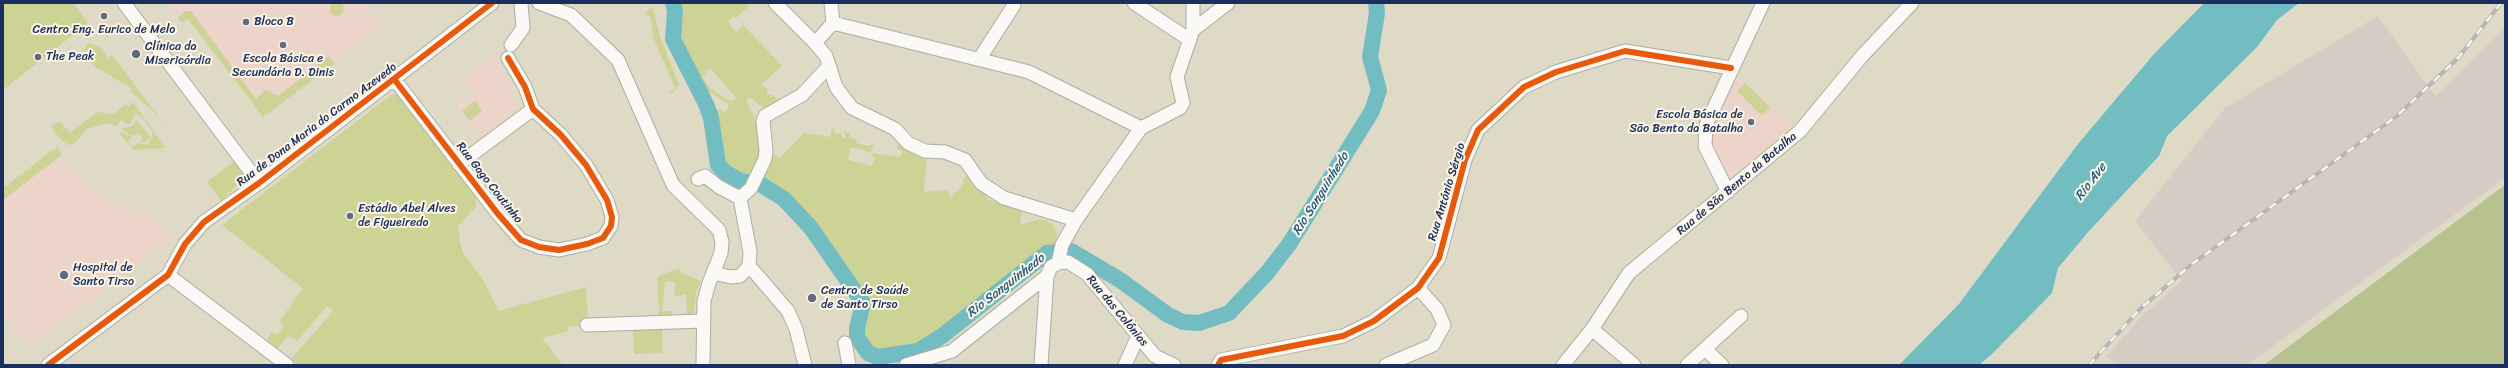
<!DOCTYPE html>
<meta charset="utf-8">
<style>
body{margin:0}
#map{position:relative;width:2508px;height:368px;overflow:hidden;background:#dedac6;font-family:Sriracha,sans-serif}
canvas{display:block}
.frame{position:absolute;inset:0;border:4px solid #1b2f5e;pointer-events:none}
</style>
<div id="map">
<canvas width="2508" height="368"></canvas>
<div class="frame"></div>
</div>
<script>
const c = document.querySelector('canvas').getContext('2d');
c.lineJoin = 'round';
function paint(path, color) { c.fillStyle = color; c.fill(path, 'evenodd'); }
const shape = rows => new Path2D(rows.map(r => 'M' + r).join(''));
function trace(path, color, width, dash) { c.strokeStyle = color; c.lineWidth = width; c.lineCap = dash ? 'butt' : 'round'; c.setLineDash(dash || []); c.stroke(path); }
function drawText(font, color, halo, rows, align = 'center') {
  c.font = font + ' Sriracha,sans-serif'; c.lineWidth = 4; c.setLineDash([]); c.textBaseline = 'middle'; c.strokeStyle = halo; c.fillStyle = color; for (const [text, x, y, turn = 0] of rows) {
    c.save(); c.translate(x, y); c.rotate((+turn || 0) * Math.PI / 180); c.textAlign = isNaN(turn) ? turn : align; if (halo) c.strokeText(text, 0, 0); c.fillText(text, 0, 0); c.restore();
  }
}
paint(shape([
 [167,3,364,3,382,27,263,117,188,19,182,23],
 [494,55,497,57,520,108,482,139,457,106,473,94,462,79],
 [1736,73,1792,126,1732,178,1728,177,1713,145,1711,145,1712,127],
 [62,155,90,190,91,189,114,203,150,215,148,217,174,236,30,347,3,313,3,200]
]), '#ecd4cb');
paint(shape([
 [2378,16,2435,96,2505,27,2505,178,2247,365,2118,365,2106,357,2142,316,2182,281,2135,221,2225,108]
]), '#d7cbc5');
paint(shape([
 '330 9a7 7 0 1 1 14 0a7 7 0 1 1-14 0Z',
 [3,3,73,3,88,23,3,90],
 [675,3,752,3,736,18,734,16,728,22,736,32,743,25,782,66,761,85,767,89,767,95,772,94,779,101,768,108,763,108,752,98,746,99,759,129,761,154,750,181,728,172,720,164,709,105,675,38,677,19],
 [710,68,736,98,736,99,730,101,711,89,702,77],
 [702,88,729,104,726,112,711,108],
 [653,7,660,37,679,85,671,95,670,92,675,88,653,37,651,18,645,13],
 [185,11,191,11,256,99,266,90,278,96,329,56,335,63,263,117,188,19,182,23,178,18],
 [88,43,99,46,108,58,112,55,165,125,152,110,131,92,131,88,94,66,85,54,82,53],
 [1745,83,1770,107,1762,116,1737,91],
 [397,94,476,196,476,207,458,226,460,242,463,253,482,278,499,311,586,287,588,319,583,326,567,327,569,331,542,338,563,365,298,365,291,359,333,311,327,306,297,341,289,335,277,349,266,342,272,332,277,335,284,326,279,322,303,288,222,225,391,95],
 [475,101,482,111,470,121,462,111],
 [133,102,165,148,134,150,120,134,121,132,132,137,128,141,133,147,138,143,148,145,153,133,142,117,136,114,130,124,125,125,126,123,120,120,117,126,108,123,87,129,74,144,69,145,62,141,51,127,59,121,70,133,97,112,114,114,124,105,130,106],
 [138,118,137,121,150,137,145,143,140,141,143,139,139,133,133,136,122,130,123,128,131,127],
 [832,127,836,134,841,133,842,138,846,137,843,131,851,134,849,138,857,140,856,143,868,146,874,143,871,150,873,153,900,157,903,151,897,148,900,140,927,154,924,192,947,190,951,197,964,184,963,180,970,172,985,191,988,200,1022,209,1020,225,1039,219,1046,220,1053,225,1057,233,1055,250,1045,252,917,350,882,354,871,352,859,338,859,329,866,303,812,226,784,197,757,182,769,159,775,154,779,159,804,133,830,137],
 [851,147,873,153,871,156,876,158,872,166,848,160],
 [57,147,62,155,3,200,3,188],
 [234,162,241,172,242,180,221,201,207,182],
 [679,268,680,272,701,281,696,293,694,314,687,315,686,294,675,296,675,282,665,282,662,311,672,311,672,316,659,316,657,277],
 [662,329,663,353,634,354,633,330]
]), '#cdd295');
paint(shape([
 [2505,185,2505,365,2264,365]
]), '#b7c28e');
paint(shape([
 [2204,3,2299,3,2277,20,2257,47,2167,136,2159,156,2089,231,2058,268,2052,293,1991,355,1979,365,1899,365,1959,304,2078,144,2154,54]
]), '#72bdc2');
trace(shape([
 [673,3,675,11,673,39,706,104,711,118,718,165,726,173,741,181,760,184,784,199,811,228,863,303,857,328,857,337,868,353,878,357,918,351,942,336,1047,253,1071,251,1120,280,1168,315,1183,322,1199,323,1229,313,1267,273,1290,243,1372,111,1379,90,1370,57,1377,13,1376,3]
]), '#72bdc2', 16);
const minor = shape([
 [124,3,259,183],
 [539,3,571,15,618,60,673,185,719,230,722,242,721,253,709,283,704,301,703,365],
 [775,3,815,43],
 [831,3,833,23,815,43,826,56,836,87,852,108,895,129,908,143,925,151,945,152,965,160,981,183,1004,198,1076,220],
 [1134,3,1190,40],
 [1193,3,1193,30],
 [833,23,1029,72,1141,128],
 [511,45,523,28,521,3],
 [980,58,1014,5],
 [394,79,498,214,521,240,539,247,559,250,587,244,603,238,611,226,612,217,607,200,586,165,561,135,533,109,525,87,508,58],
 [459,164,533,109],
 [698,179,705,176,719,187,740,198],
 [1728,192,1705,146,1706,125,1763,3],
 [740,198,751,188,765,159,766,151,763,121,765,116,802,95,829,66],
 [740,198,750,252,749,266],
 [1058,263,1068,262,1087,274,1155,356,1174,365],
 [713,273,731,277,740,276,749,266,758,276,788,311,796,329,805,365],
 [168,275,287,365],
 [587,325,703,321],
 [1592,329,1634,365],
 [845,343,849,365],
 [1705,349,1722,365],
 [48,365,168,275,185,244,204,222,259,183,492,3],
 [906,365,952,351,1047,276],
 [1041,365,1047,276,1051,267,1058,263,1062,245,1076,220,1141,128,1180,108,1183,103,1177,77,1193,30,1228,3],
 [1125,365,1138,336],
 [1218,365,1221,360,1343,336,1374,321,1418,288,1439,258,1465,160,1478,130,1524,87,1556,72,1625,51,1731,68],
 [1386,365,1433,345,1444,325,1437,309,1418,288],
 [1563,365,1592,329,1629,273,1800,131,1862,56,1912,3],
 [1687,365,1741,316]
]);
trace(minor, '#adaca4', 15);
trace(minor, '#faf9f6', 13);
const rail = shape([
 [2089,365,2140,309,2192,264,2397,116,2459,57,2501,3]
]);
trace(rail, '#b4b6b8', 4);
trace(rail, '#fcf5e5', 2.5, [8]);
trace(shape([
 [394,79,498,214,521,240,539,247,559,250,587,244,603,238,611,226,612,217,607,200,586,165,561,135,533,109,525,87,508,58],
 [48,365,168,275,185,244,204,222,259,183,492,3],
 [1218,365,1221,360,1343,336,1374,321,1418,288,1439,258,1465,160,1478,130,1524,87,1556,72,1625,51,1731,68]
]), '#e8590c', 6);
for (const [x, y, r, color] of [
 [104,16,4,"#5f6b82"],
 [246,22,4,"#5f6b82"],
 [283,45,4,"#5f6b82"],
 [136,54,5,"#5f6b82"],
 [38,57,4,"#5f6b82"],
 [1751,122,4,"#5f6b82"],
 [350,216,4,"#5f6b82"],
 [64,275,5,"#5f6b82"],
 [812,298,5,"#5f6b82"]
]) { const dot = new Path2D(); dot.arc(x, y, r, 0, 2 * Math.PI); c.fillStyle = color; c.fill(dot); trace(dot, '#fcf5e5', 1.5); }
drawText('12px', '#1b2f5e', '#fcf5e5', [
 ["Bloco B",254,22],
 ["Centro Eng. Eurico de Melo",104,30,"center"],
 ["Clínica da",145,47],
 ["Misericórdia",145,61],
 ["The Peak",46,57],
 ["Escola Básica e",283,59,"center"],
 ["Secundária D. Dinis",283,73,"center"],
 ["Escola Básica de",1743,115,"right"],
 ["São Bento da Batalha",1743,129,"right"],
 ["Estádio Abel Alves",358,209],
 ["de Figueiredo",358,223],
 ["Hospital de",73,268],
 ["Santo Tirso",73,282],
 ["Centro de Saúde",821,291],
 ["de Santo Tirso",821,305]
], 'left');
drawText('12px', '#1b2f5e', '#fcf5e5', [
 ["Rua de Dona Maria do Carmo Azevedo",317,125,-37],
 ["Rua Gago Coutinho",489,183,52],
 ["Rua de São Bento da Batalha",1737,184,-40],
 ["Rua António Sérgio",1447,192,-73],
 ["Rua das Colónias",1117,311,50]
]);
drawText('italic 13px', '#295c81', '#fcf5e5', [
 ["Rio Ave",2091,182,-53],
 ["Rio Sanguinhedo",1321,194,-58],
 ["Rio Sanguinhedo",1006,286,-38]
]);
</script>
